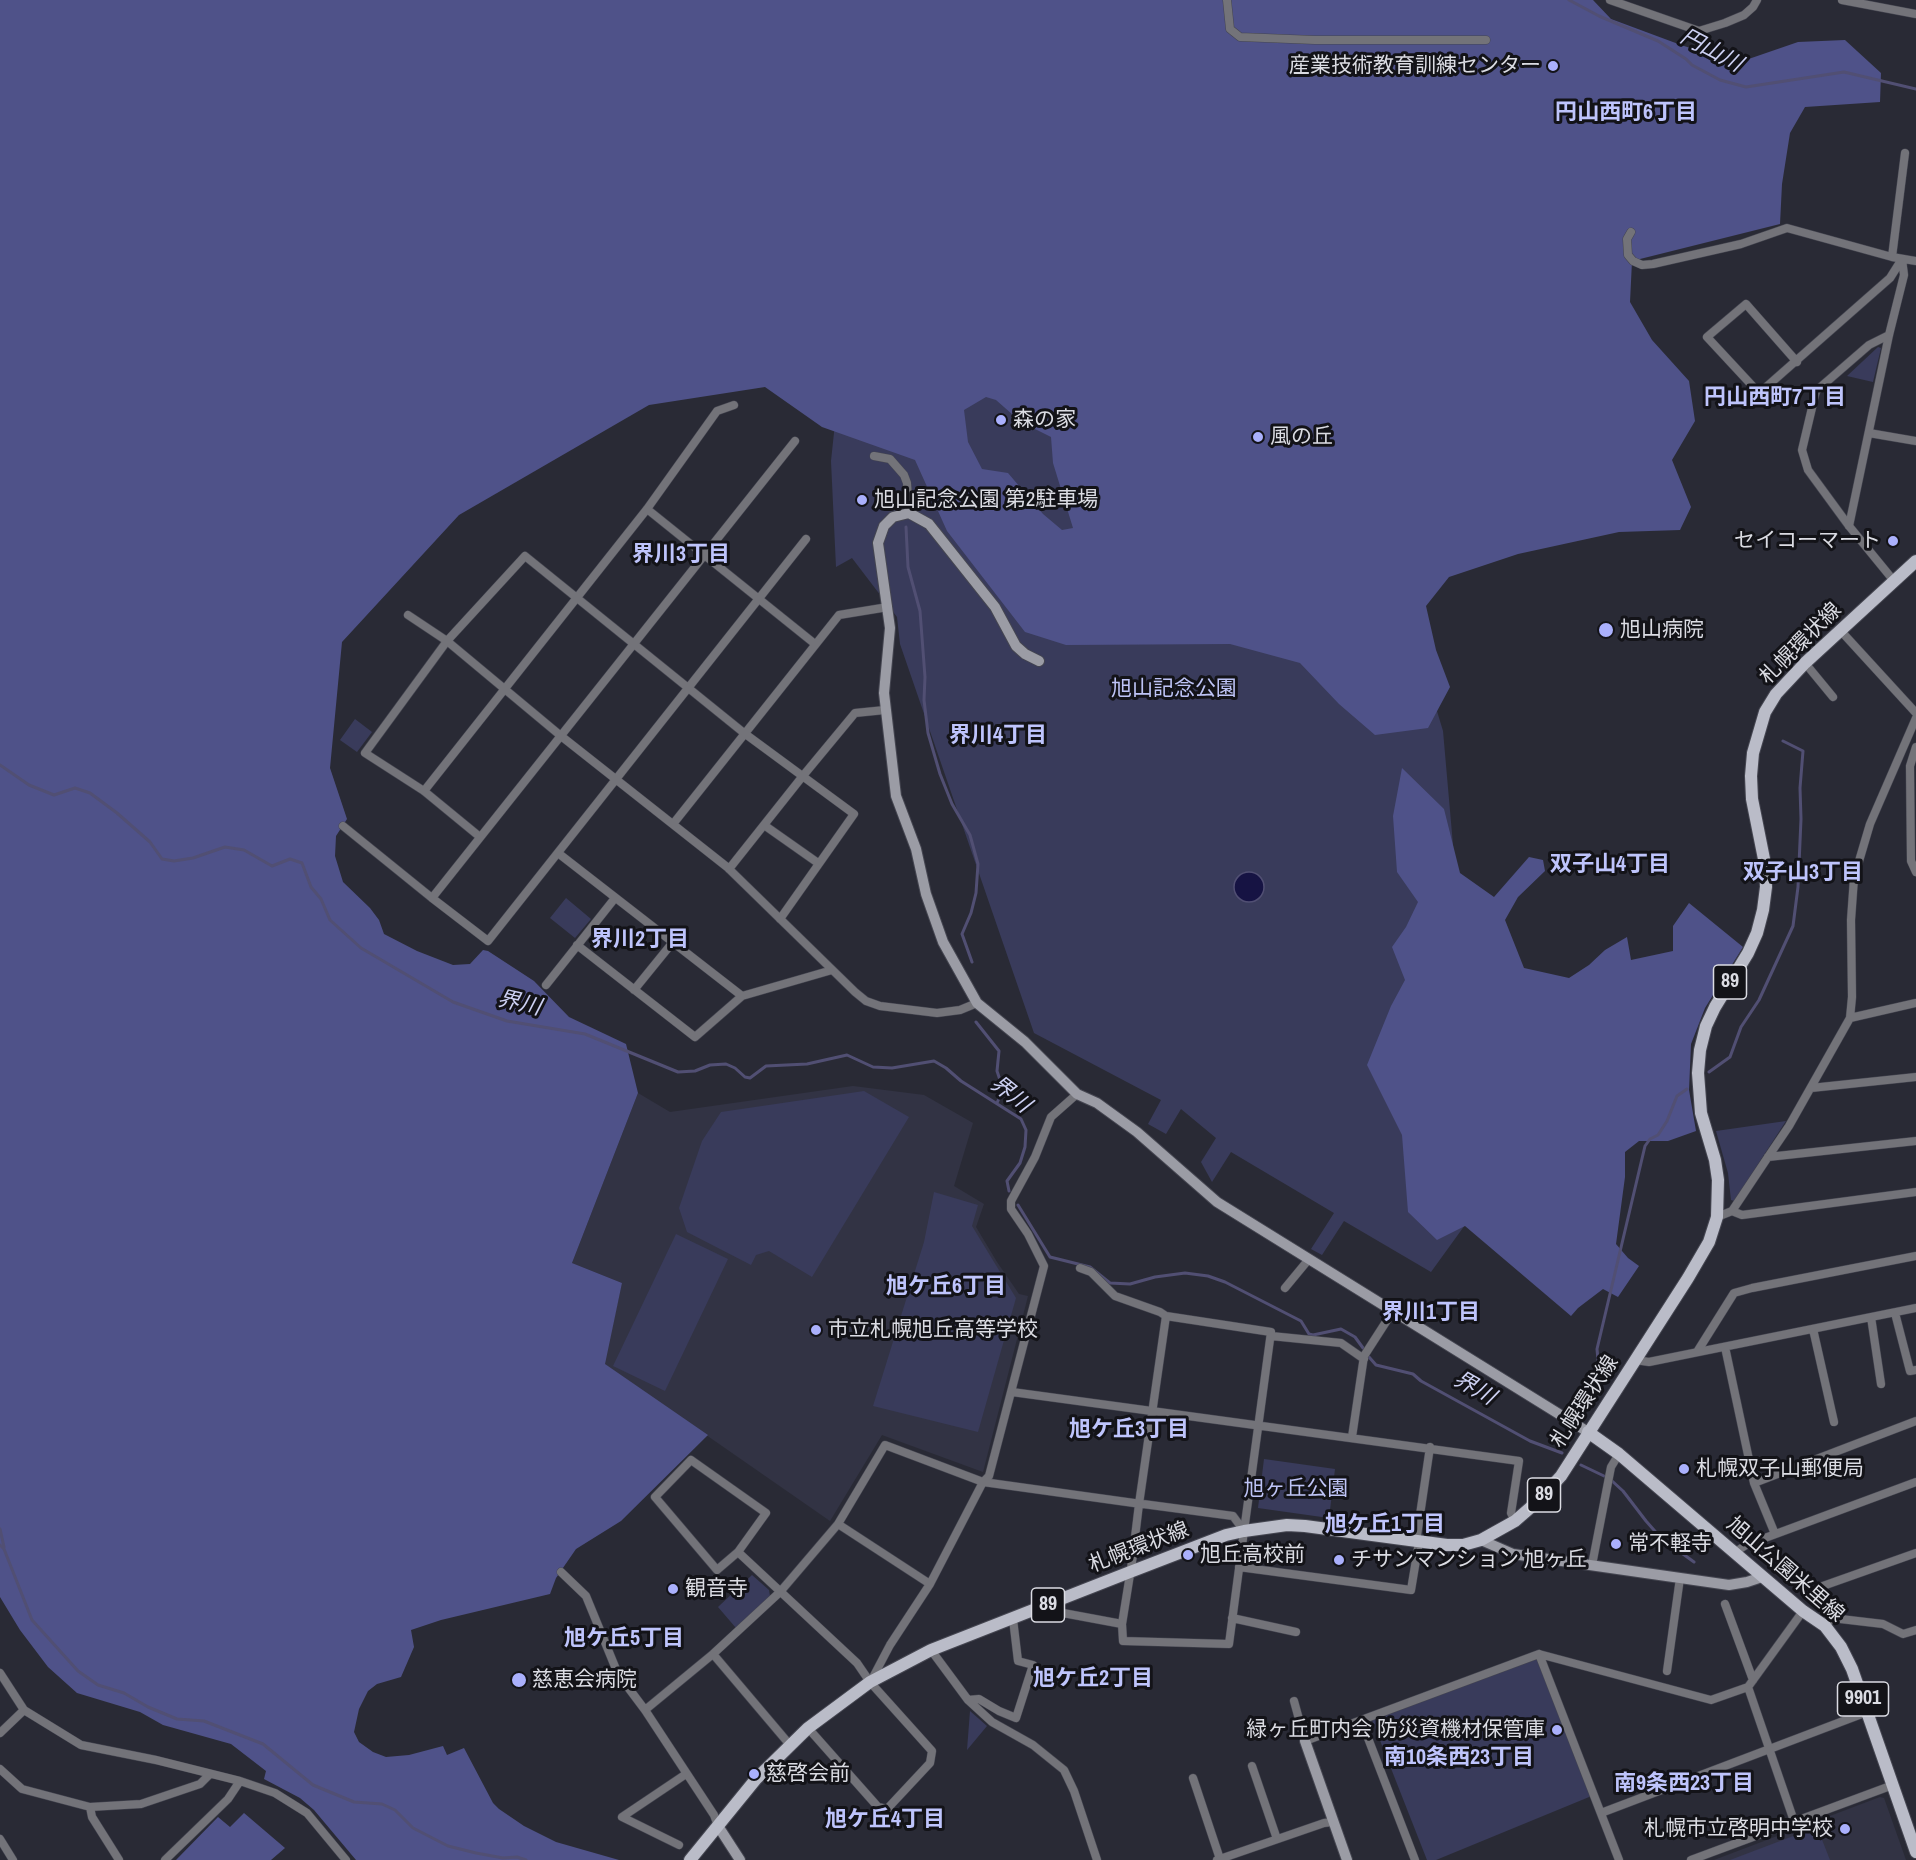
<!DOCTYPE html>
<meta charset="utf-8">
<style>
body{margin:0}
canvas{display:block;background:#292a35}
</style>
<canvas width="1916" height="1860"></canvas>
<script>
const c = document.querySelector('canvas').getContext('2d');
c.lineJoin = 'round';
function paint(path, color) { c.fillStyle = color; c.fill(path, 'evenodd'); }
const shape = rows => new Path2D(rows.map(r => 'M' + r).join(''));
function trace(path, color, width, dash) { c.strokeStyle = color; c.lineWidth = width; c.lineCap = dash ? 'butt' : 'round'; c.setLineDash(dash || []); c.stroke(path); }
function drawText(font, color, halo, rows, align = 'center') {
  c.font = font + ' "Archivo Narrow","Noto Sans JP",sans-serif'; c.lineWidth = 6; c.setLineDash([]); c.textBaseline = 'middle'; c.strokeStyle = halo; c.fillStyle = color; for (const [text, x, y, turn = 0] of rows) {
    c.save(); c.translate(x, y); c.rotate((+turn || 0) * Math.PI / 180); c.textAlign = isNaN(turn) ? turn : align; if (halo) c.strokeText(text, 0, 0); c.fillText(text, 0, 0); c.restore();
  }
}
paint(shape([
 [853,1086,924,1095,973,1123,954,1186,984,1204,976,1227,997,1262,1019,1294,1028,1296,983,1472,882,1435,830,1521,604,1364,622,1283,572,1263,638,1093,670,1112],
 [1880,1797,1884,1798,1906,1860,1714,1860]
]), '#323344');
paint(shape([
 [826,219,1408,615,1443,731,1461,936,1465,1225,1431,1272,1344,1221,1322,1255,1311,1249,1334,1213,1231,1152,1212,1182,1201,1162,1216,1138,1181,1109,1166,1134,1148,1124,1161,1100,1034,1033,900,644,897,617,852,558,836,567,831,461,836,414],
 [1878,347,1881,348,1873,382,1847,376],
 [355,719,372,732,357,752,340,740],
 [566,898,591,919,575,938,550,918],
 [864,1091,909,1117,812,1277,769,1251,756,1255,751,1265,687,1232,679,1208,702,1141,721,1112],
 [1786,1121,1734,1201,1731,1200,1728,1173,1716,1131],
 [934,1192,978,1205,972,1226,1016,1298,978,1432,873,1406,924,1242],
 [676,1234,728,1259,665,1391,613,1366],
 [1264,1459,1335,1469,1329,1518,1258,1508],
 [752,1575,769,1590,770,1596,736,1628,718,1607],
 [1530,1656,1540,1660,1594,1795,1436,1860,1427,1860,1372,1720],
 [970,1711,987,1726,967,1750],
 [1817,1827,1830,1860,1730,1860]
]), '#393b5b');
paint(shape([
 [0,0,1593,0,1611,19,1681,45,1737,63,1798,42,1845,40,1881,73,1880,102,1805,107,1790,133,1782,184,1780,224,1632,261,1630,302,1652,340,1689,381,1695,421,1672,460,1691,507,1680,530,1619,532,1518,554,1449,577,1426,606,1436,650,1450,687,1428,728,1375,735,1339,704,1300,663,1230,644,1066,645,1025,632,947,531,915,460,822,427,765,387,649,405,459,515,342,642,330,768,347,819,336,836,335,856,343,882,370,908,379,920,384,934,417,951,453,965,470,964,483,950,488,951,534,981,569,1017,626,1044,638,1093,572,1263,622,1283,605,1364,708,1435,621,1521,576,1549,556,1578,550,1594,441,1620,411,1630,414,1647,401,1677,377,1684,368,1691,359,1709,354,1732,359,1742,373,1752,386,1757,409,1755,443,1746,447,1755,464,1748,493,1803,499,1809,524,1826,556,1842,619,1860,356,1860,314,1810,300,1798,264,1779,266,1771,231,1744,163,1725,140,1712,77,1693,48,1667,20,1630,0,1597],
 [986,397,996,400,1021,422,1051,437,1053,463,1073,528,1062,530,1043,514,1008,473,982,469,968,442,964,410],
 [1402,768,1444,809,1460,873,1494,897,1529,857,1543,860,1545,871,1518,897,1505,920,1524,968,1569,978,1589,965,1605,950,1627,937,1631,960,1673,951,1673,926,1689,903,1743,947,1705,1008,1691,1044,1689,1090,1696,1131,1668,1141,1639,1141,1625,1152,1625,1177,1616,1244,1628,1258,1639,1266,1618,1297,1603,1289,1578,1308,1571,1316,1465,1226,1437,1240,1408,1212,1402,1135,1367,1065,1391,1006,1405,980,1392,947,1406,927,1418,902,1397,872,1393,816],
 [244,1813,285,1848,271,1860,176,1860,218,1817,230,1827]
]), '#4f5289');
const water = shape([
 '1234 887a15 15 0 1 1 30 0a15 15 0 1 1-30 0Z'
]);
paint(water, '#161343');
trace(water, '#514f73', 1.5);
trace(shape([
 [1569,0,1599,16,1658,41,1686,59,1692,65,1720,80,1746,87,1844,72,1916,89],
 [906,527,908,567,920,611,925,677,924,700,928,733,940,774,952,804,970,835,978,864,976,893,971,913,962,934,972,962],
 [0,765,29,785,54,795,75,788,90,793,117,813,150,842,162,859,174,861,193,858,225,847,244,850,272,866,290,859,302,863,311,887,321,899,330,920,361,948,453,1002,507,1021,585,1034,678,1072,695,1071,710,1065,726,1064,735,1068,745,1077,750,1078,766,1066,807,1064,847,1055,873,1067,892,1068,934,1061,946,1068,961,1081,1021,1119,1026,1130,1025,1147,1020,1163,1007,1181,1009,1191],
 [976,1022,999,1051,997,1071,1003,1089,997,1103],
 [1709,1072,1730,1057,1741,1027,1759,1000,1793,926,1798,887,1801,819,1800,788,1803,751,1783,741],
 [1018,1205,1050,1257,1090,1267,1110,1283,1130,1284,1155,1277,1185,1273,1208,1276,1225,1282,1301,1321,1309,1334,1313,1335,1341,1329,1355,1337,1363,1348],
 [1369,1357,1376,1365,1413,1374,1421,1381,1530,1441,1562,1453],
 [1611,1372,1598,1360,1597,1349,1645,1146,1650,1139,1658,1135,1667,1121,1677,1096,1687,1089],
 [1581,1465,1604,1476],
 [1611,1480,1623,1491,1646,1521,1661,1538,1694,1562],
 [0,1529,4,1547],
 [0,1545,4,1549,32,1620,78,1671,98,1685,124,1693,148,1707,177,1719,204,1721,263,1744,313,1785,354,1802,382,1804,395,1810,413,1828,448,1846,476,1853,503,1858,517,1857,526,1860]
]), '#514f73', 3);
const street = shape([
 [1227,0,1230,29,1240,37,1315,40,1486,40],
 [1610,0,1699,31,1725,23,1744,15,1753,7,1757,0],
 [1842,0,1916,14],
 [1631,232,1627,239,1628,255,1633,261,1642,265,1653,264,1741,244,1787,228,1892,257,1916,261],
 [1892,257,1905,153],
 [1889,335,1869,345,1816,391,1802,450,1808,470,1849,526,1894,581],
 [1759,393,1707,337,1746,304,1797,362],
 [1748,403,1890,278,1902,259],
 [1869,433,1916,441],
 [795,441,432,898,488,941,806,539],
 [874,456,890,459,904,475,907,483,909,513],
 [647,509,815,644],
 [1849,526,1889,335,1904,275,1902,259],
 [408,615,447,641,561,736,727,867,855,992,866,1001,880,1006,937,1013,960,1010,977,1003],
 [1840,630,1916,713],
 [1805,663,1833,697],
 [1916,747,1910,766,1911,861,1916,872],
 [424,791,647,509,717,411,734,405],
 [673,824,839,615,888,607],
 [764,825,818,863],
 [343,826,432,898],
 [480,837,424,791,365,753,447,641,525,556,744,733,854,814,780,919],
 [558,853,742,996,832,970],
 [729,869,802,777,855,713,885,710],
 [577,945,695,1037,742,996],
 [546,985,615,898],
 [634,990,673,942],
 [1850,1018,1852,997,1851,920,1854,878,1870,824,1916,718],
 [1811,1088,1916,1077],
 [1768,1157,1916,1141],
 [1732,1211,1742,1215,1916,1192],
 [1717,1217,1732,1211,1768,1157,1789,1126,1850,1018,1916,1003],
 [1080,1268,1091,1272,1115,1296,1160,1312,1166,1316],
 [1285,1288,1309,1259],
 [1895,1313,1910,1371,1916,1370],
 [1871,1317,1881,1384],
 [1813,1329,1834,1422],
 [1271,1336,1341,1343,1364,1359],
 [1725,1347,1754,1483,1775,1534],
 [1697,1352,1734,1293,1752,1288,1916,1256],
 [1635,1360,1649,1362,1916,1308],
 [1012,1392,1519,1461,1511,1513,1515,1521],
 [1352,1437,1364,1356,1393,1311],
 [1754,1483,1916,1421],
 [838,1524,930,1584],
 [1416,1542,1430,1447],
 [738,1552,717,1570,655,1497,691,1460,766,1513,738,1552,857,1663,870,1682,932,1751,930,1763,887,1809,878,1807,808,1728],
 [1734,1553,1746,1545,1916,1482],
 [1592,1565,1611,1467,1619,1454],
 [1239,1567,1411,1590,1419,1542],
 [561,1572,586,1596,618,1674,645,1710,714,1815,718,1826],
 [1725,1604,1753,1680],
 [1063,1613,1122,1624],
 [1232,1618,1296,1632],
 [1832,1618,1883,1624,1903,1634,1916,1630],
 [1825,1626,1832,1618,1820,1587,1916,1553],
 [931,1650,968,1700,992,1722,1033,1745,1064,1770,1074,1791,1097,1860],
 [713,1654,790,1745],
 [1667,1671,1680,1578],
 [0,1673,24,1710,81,1745,156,1760,240,1781,275,1793,307,1813,346,1860],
 [871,1681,890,1645,930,1584,983,1482,989,1476,1044,1266,1028,1234,1011,1209,1011,1201,1035,1157,1051,1117,1077,1094],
 [1748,1687,1794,1821],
 [968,1700,979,1699,999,1711,1016,1718,1033,1665,1018,1661,1013,1619],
 [1294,1701,1305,1741,1539,1654],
 [645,1710,713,1654,780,1592,838,1524,885,1445,983,1482,1134,1503,1139,1504,1143,1504,1233,1516,1244,1531,1229,1644,1123,1641,1122,1624,1132,1562,1139,1504,1166,1316,1271,1332,1244,1531],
 [1361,1720,1415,1860],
 [0,1733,24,1710],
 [1252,1766,1277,1839],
 [0,1769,22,1789,90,1807,141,1804,200,1784,210,1774],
 [1193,1778,1220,1859],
 [90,1807,92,1817,119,1860],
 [1601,1813,1867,1712],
 [0,1839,13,1860],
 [679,1845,622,1817,686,1774],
 [165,1860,228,1799,240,1781],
 [1217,1860,1324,1823,1332,1822],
 [1619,1860,1539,1654,1711,1700,1748,1687,1803,1611],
 [1691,1860,1893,1785]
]);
const secondary = shape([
 [1039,661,1025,654,1016,646,995,607,929,524,909,513,893,517,884,526,878,543,890,628,884,693,896,796,916,849,926,894,943,942,977,1003,1025,1042,1077,1094,1097,1103,1137,1132,1217,1202,1588,1432],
 [1481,1540,1513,1554,1729,1585,1747,1582,1762,1577],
 [1305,1741,1347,1860],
 [718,1826,740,1860]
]);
const primary = shape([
 [1588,1432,1619,1454,1803,1611,1825,1626,1841,1647,1852,1669,1916,1852],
 [690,1860,756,1779,808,1728,870,1682,931,1650,1130,1572,1226,1535,1244,1531,1287,1525,1305,1526,1447,1545,1463,1545,1481,1540,1515,1521,1538,1501,1561,1476,1688,1278,1709,1242,1717,1217,1718,1180,1715,1160,1701,1113,1698,1073,1700,1050,1706,1026,1715,1007,1748,953,1757,933,1763,910,1766,887,1765,864,1752,799,1751,776,1753,753,1765,712,1776,694,1805,663,1916,561]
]);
trace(street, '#454651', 9);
trace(secondary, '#454651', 12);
trace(primary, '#454651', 14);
trace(street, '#737379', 8);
trace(secondary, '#9b9ca5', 10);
trace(primary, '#babcc8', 12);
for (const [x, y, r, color] of [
 [1553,66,6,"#aab0fc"],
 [1001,420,6,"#aab0fc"],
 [1258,437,6,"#aab0fc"],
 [862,500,6,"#aab0fc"],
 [1893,541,6,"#aab0fc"],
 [1606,630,8,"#aab0fc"],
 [816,1330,6,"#aab0fc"],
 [1684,1469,6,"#aab0fc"],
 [1616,1544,6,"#aab0fc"],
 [1188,1555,6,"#aab0fc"],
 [1339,1560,6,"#aab0fc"],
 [673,1589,6,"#aab0fc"],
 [519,1680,8,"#aab0fc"],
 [1557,1730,6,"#aab0fc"],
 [754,1774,6,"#aab0fc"],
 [1845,1829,6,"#aab0fc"]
]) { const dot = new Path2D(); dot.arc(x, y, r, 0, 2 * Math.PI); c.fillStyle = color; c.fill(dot); trace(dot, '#131318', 2); }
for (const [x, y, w] of [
 [1730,982,33],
 [1544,1495,33],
 [1048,1605,33],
 [1863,1699,51]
]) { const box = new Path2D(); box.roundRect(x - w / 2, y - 17, w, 34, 4.5); c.fillStyle = '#131318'; c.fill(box); trace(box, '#dbdce3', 1.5); }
drawText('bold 20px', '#dbdce3', null, [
 ["89",1730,982],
 ["89",1544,1495],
 ["89",1048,1605],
 ["9901",1863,1699]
]);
drawText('21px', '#dbdce3', '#131318', [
 ["産業技術教育訓練センター",1541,66,"right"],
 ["森の家",1013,420],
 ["風の丘",1270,437],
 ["旭山記念公園 第2駐車場",874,500],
 ["セイコーマート",1881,541,"right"],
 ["旭山病院",1620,630],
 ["市立札幌旭丘高等学校",828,1330],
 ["札幌双子山郵便局",1696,1469],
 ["常不軽寺",1628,1544],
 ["旭丘高校前",1200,1555],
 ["チサンマンション 旭ヶ丘",1351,1560],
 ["観音寺",685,1589],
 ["慈恵会病院",532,1680],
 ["緑ヶ丘町内会 防災資機材保管庫",1545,1730,"right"],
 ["慈啓会前",766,1774],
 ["札幌市立啓明中学校",1833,1829,"right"]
], 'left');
drawText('21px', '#dbdce3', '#131318', [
 ["札幌環状線",1801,644,-45],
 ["札幌環状線",1585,1402,-57],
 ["札幌環状線",1139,1548,-21],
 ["旭山公園米里線",1785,1570,41]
]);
drawText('21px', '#bec4f6', '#131318', [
 ["旭山記念公園",1174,689],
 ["旭ヶ丘公園",1296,1489]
]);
drawText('italic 22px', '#cdd1f3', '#131318', [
 ["円山川",1711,51,28],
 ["界川",519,1004,13],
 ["界川",1010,1095,38],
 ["界川",1474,1389,30]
]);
drawText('bold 22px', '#bec4fc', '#131318', [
 ["円山西町6丁目",1626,113],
 ["円山西町7丁目",1775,398],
 ["界川3丁目",681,555],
 ["界川4丁目",998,736],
 ["双子山4丁目",1610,865],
 ["双子山3丁目",1803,873],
 ["界川2丁目",640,940],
 ["旭ケ丘6丁目",946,1287],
 ["界川1丁目",1431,1313],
 ["旭ケ丘3丁目",1129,1430],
 ["旭ケ丘1丁目",1385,1525],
 ["旭ケ丘5丁目",624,1639],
 ["旭ケ丘2丁目",1093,1679],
 ["南10条西23丁目",1459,1758],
 ["南9条西23丁目",1684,1784],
 ["旭ケ丘4丁目",885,1820]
]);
</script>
